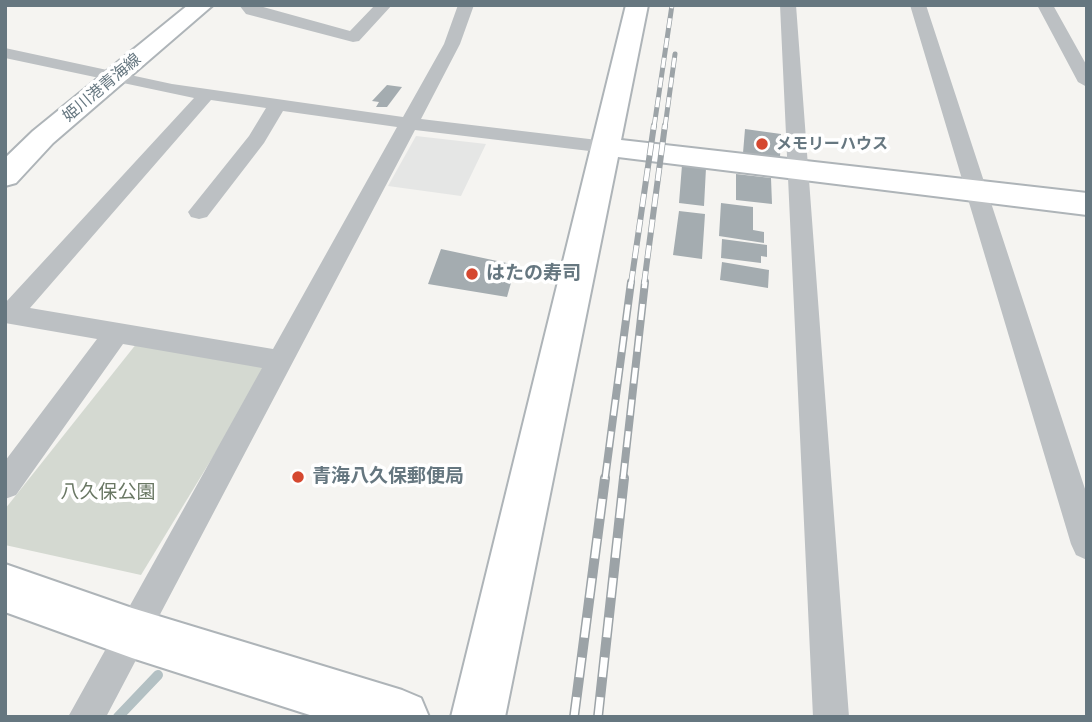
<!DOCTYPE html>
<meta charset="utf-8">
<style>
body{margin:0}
#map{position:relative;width:1092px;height:722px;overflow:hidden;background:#f5f4f1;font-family:"PT Sans Narrow",sans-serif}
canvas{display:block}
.frame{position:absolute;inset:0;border:7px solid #667780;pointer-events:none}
</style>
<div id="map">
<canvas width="1092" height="722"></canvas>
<div class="frame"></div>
</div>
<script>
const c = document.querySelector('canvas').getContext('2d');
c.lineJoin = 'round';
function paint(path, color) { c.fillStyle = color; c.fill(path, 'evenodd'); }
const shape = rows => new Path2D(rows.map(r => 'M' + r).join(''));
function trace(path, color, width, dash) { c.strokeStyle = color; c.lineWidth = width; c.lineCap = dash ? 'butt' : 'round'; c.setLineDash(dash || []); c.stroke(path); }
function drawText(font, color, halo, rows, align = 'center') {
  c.font = font + ' "PT Sans Narrow","Noto Sans JP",sans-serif'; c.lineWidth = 7; c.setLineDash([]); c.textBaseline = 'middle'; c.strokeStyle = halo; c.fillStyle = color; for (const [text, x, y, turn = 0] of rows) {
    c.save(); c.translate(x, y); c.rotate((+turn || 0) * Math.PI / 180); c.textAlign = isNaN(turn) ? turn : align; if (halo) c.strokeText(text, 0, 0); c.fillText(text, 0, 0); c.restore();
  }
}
paint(shape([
 [416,136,486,144,461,196,388,186]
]), '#e5e6e5');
paint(shape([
 [137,343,267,368,141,575,5,545,5,509]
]), '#d4d9d1');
trace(shape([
 [118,717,158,675]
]), '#b3c0c3', 10);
paint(shape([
 [387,85,402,87,387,107,376,107,379,102,372,101],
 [745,129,781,134,780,158,743,153],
 [682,165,706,168,704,206,679,203],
 [736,174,771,178,772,204,736,200],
 [721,203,753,207,753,230,764,232,764,243,719,236],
 [679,211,705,214,702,259,673,255],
 [722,239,767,245,767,257,761,256,761,263,721,258],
 [441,249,516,265,507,297,428,284],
 [722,262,769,270,768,288,720,280]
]), '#a4acb0');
const secondary = shape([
 [188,5,213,5,53,143,16,183,5,186,5,158,33,131,188,5],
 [626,5,648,5,621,140,1087,193,1087,215,618,157,505,717,451,717,626,5],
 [5,564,132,608,402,690,421,698,429,717,316,717,132,658,5,612,5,564]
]);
trace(secondary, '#aeb4b8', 4);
paint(shape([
 [239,5,256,5,350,31,375,5,392,5,359,41,353,42,246,14,239,5],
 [458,5,474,5,460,44,421,119,606,141,613,143,616,147,613,151,606,153,415,130,106,717,68,717,262,368,123,344,16,495,5,499,5,461,97,339,5,323,5,303,194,98,5,58,5,48,172,84,403,117,444,44,458,5],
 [211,100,266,108,249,136,188,212,191,217,199,219,207,217,264,143,283,111,397,127,273,349,30,308,211,100],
 [780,5,796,5,849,717,813,717,780,5],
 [910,5,926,5,1087,495,1087,560,1076,555,1071,544,910,5],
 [1037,5,1053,5,1087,66,1087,87,1078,82,1037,5]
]), '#bcc0c3');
paint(secondary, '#fff');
const railFar3 = shape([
 [654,127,672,5],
 [665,127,675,54]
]);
const railFar2 = shape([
 [631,284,654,125],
 [644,284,665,125]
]);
const railFar1 = shape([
 [605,479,631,282],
 [623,479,645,282]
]);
const rail = shape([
 [574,717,605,478],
 [598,717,624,478]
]);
trace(railFar3, '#9ca3a7', 5);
trace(railFar2, '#9ca3a7', 6);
trace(railFar1, '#9ca3a7', 8);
trace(rail, '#9ca3a7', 10);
trace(railFar3, '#fff', 3.5, [10]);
trace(railFar2, '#fff', 4.5, [13]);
trace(railFar1, '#fff', 5, [16]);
trace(rail, '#fff', 7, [20]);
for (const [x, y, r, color] of [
 [762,144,7,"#d54830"],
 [472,274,7,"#d54830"],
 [298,477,7,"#d54830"]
]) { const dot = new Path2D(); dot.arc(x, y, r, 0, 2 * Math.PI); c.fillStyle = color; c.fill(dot); trace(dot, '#fff', 2.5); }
drawText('16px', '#667780', '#fff', [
 ["姫川港青海線",102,88,-40]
]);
drawText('bold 16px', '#667780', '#fff', [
 ["メモリーハウス",776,144]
], 'left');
drawText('bold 19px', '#667780', '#fff', [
 ["はたの寿司",486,274],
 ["青海八久保郵便局",312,477]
], 'left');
drawText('19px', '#6a7864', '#fff', [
 ["八久保公園",108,493]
]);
</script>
